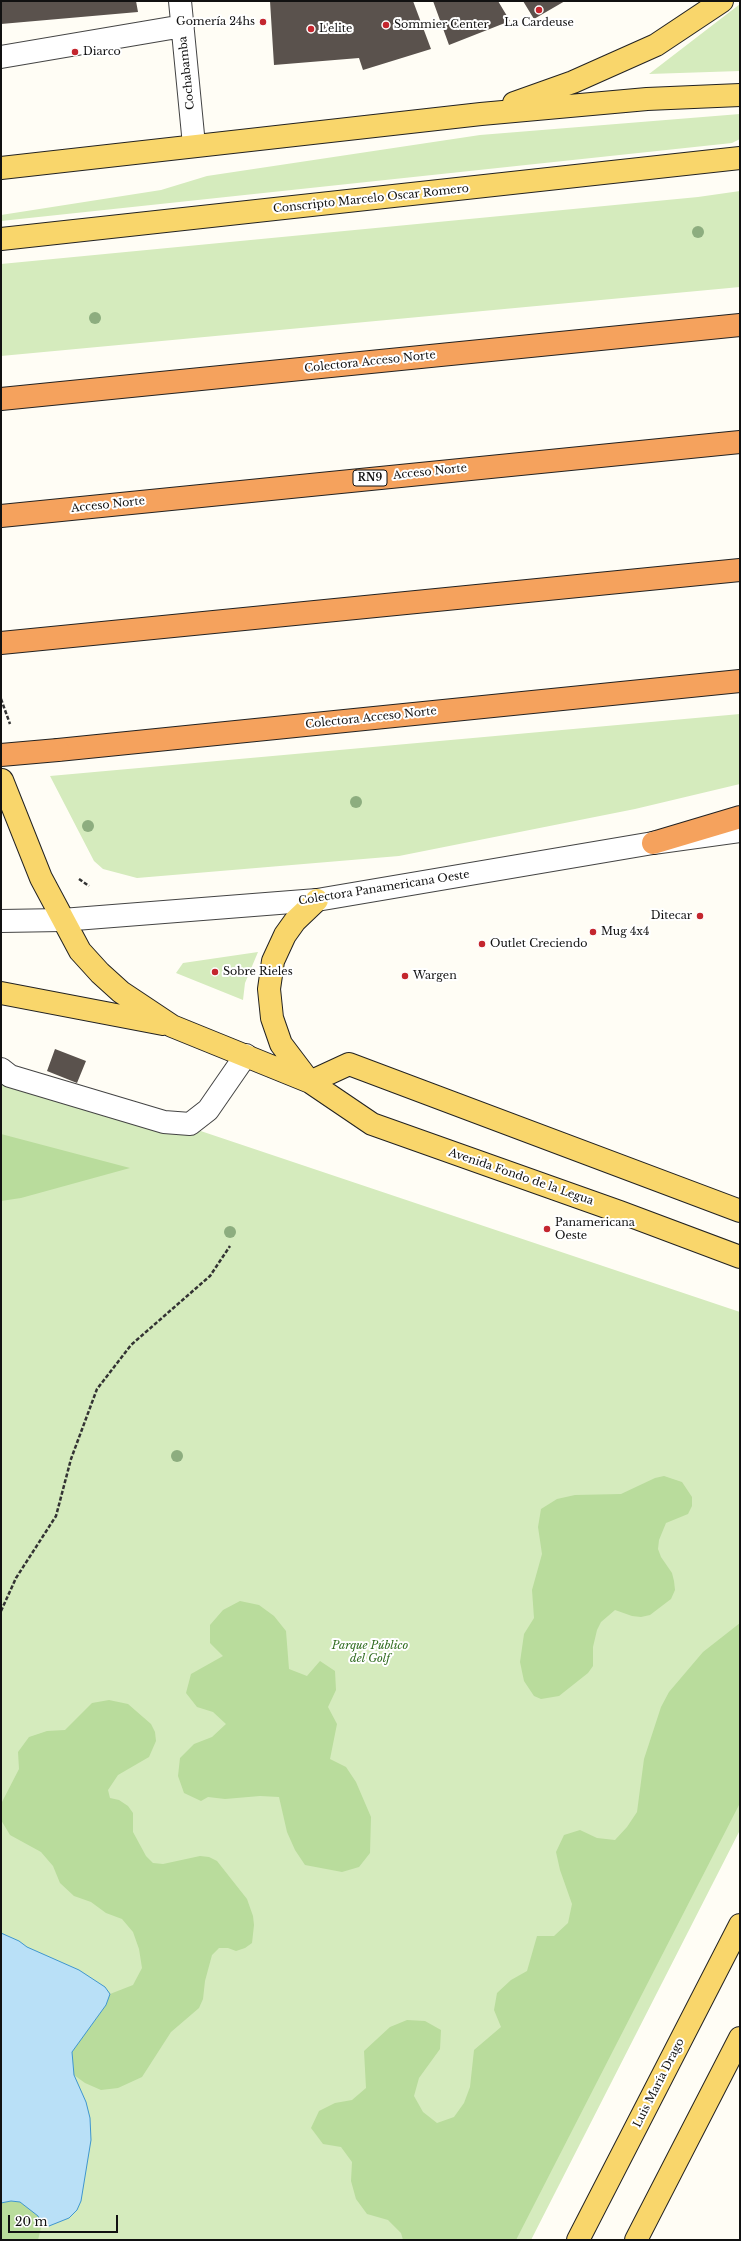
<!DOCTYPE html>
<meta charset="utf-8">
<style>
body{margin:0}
#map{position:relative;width:741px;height:2241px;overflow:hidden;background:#fffdf5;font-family:"Libre Baskerville",serif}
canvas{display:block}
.frame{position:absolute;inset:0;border:2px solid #111;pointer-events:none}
.scale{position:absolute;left:8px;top:2215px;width:110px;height:18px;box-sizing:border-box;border:2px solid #111;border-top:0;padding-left:5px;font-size:12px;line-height:14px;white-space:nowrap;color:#111;-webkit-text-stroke:3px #fff;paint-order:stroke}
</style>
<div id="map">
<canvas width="741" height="2241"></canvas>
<div class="frame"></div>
<div class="scale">20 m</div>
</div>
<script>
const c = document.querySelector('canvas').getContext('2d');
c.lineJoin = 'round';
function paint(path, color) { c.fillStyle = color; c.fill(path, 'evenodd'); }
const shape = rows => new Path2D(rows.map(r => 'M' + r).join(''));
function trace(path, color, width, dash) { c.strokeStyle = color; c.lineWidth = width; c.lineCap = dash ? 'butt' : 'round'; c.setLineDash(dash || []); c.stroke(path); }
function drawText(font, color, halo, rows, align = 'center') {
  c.font = font + ' "Libre Baskerville",serif'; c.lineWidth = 4; c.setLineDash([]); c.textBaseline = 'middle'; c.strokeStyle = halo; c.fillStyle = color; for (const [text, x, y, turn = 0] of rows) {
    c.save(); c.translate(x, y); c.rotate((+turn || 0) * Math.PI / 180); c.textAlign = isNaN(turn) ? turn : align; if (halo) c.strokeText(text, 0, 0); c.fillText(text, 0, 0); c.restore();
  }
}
paint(shape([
 [740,4,740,71,649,74],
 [740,114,740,139,732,143,1,221,1,215,161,190,207,176,480,135],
 [740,191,740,287,1,356,1,264,698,197],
 [740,714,740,784,635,809,399,856,137,878,103,869,94,861,50,776],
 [258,952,245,983,243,1000,176,973,183,963],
 [1,1064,740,1312,740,1830,531,2240,1,2240]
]), '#d5ebbd');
paint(shape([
 [1,1134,130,1168,21,1198,1,1201],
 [664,1476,682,1482,692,1497,692,1506,688,1514,666,1523,659,1540,658,1549,661,1557,672,1573,674,1581,675,1590,671,1599,650,1615,641,1617,632,1616,615,1610,601,1622,597,1630,593,1647,593,1666,588,1673,559,1696,541,1699,534,1696,524,1681,520,1662,524,1634,534,1618,532,1590,542,1554,538,1527,541,1509,557,1499,575,1495,621,1494,655,1478],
 [240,1601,259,1605,274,1616,286,1631,289,1669,307,1676,320,1661,335,1671,336,1690,328,1707,337,1724,330,1759,346,1767,356,1782,371,1817,370,1853,359,1867,342,1872,305,1865,295,1850,287,1832,279,1797,260,1796,225,1799,208,1797,201,1801,184,1793,178,1776,180,1758,194,1744,212,1737,226,1724,213,1712,197,1707,186,1693,191,1674,223,1656,210,1643,210,1625,223,1610],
 [740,1623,740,1803,516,2240,403,2240,401,2233,388,2220,367,2214,356,2199,351,2181,352,2162,341,2147,323,2144,311,2128,319,2111,335,2103,352,2100,366,2088,364,2051,390,2027,407,2020,425,2021,441,2030,440,2049,419,2078,414,2096,423,2112,437,2123,454,2117,464,2103,470,2087,474,2050,501,2027,494,2010,497,1993,511,1980,527,1971,537,1936,554,1936,568,1923,572,1904,560,1870,556,1852,564,1835,580,1830,597,1838,615,1840,627,1827,637,1812,644,1759,661,1707,669,1692,703,1652],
 [109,1700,128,1704,151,1724,155,1732,156,1741,149,1757,118,1775,108,1790,110,1798,119,1800,128,1806,133,1813,133,1832,146,1856,153,1863,163,1864,200,1856,209,1857,217,1861,247,1899,253,1916,254,1925,252,1943,245,1948,236,1951,228,1948,219,1948,212,1955,205,1981,203,1999,199,2008,171,2032,142,2077,118,2088,101,2090,85,2083,74,2075,72,2052,106,2005,110,1994,133,1985,142,1968,139,1949,133,1932,122,1919,106,1913,91,1902,74,1896,60,1883,53,1866,41,1852,10,1835,1,1820,2,1802,19,1769,18,1752,29,1737,47,1731,65,1730,92,1703],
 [11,2201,20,2202,38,2216,42,2224,38,2240,1,2240,1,2203]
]), '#b9dc9c');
const water = shape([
 [1,1933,19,1941,27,1947,79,1970,105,1987,110,1994,106,2005,72,2052,74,2075,86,2102,90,2118,91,2140,81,2201,77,2210,69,2218,49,2226,42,2224,38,2216,20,2202,11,2201,1,2203,1,1933]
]);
paint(water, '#b9e0f7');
trace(water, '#3f96cf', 1);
paint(shape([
 [1,1,136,1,138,12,1,24],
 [270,1,413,1,431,49,363,70,359,58,274,65],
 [433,1,498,1,510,21,449,45],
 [523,1,565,1,534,19],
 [55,1049,86,1061,77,1083,47,1071]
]), '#5a524d');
const minor = shape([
 [180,1,194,145],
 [1,57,183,26],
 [1,921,62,920,317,900,653,843,740,831],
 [1,1069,10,1076,164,1122,190,1124,208,1110,246,1055]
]);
const major = shape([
 [514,103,573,82,656,45,722,1],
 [1,168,481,114,647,99,740,95],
 [1,239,740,158],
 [2,780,41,878,80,951,100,973,121,992,172,1026,310,1082,372,1124,620,1212,740,1257],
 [1,993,163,1024],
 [309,1081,281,1044,272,1018,269,989,273,961,285,935,295,921,317,900],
 [310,1082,349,1064,740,1211],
 [578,2240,740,1925],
 [636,2240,740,2038]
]);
const highway = shape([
 [1,399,740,325],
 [1,516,740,442],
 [1,643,740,570],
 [58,750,740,681],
 [653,843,740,817]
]);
trace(minor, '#444', 24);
trace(major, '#222', 24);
trace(highway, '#222', 24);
trace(shape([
 [1,699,10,724],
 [79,879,89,886],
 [1,1611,16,1578,56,1516,71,1459,97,1389,131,1345,210,1276,230,1246]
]), '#333', 2.5, [4, 2]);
trace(minor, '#fff', 22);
trace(major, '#f9d66b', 22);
trace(highway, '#f5a25d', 22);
const highwayBridge = shape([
 [1,755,58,750]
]);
trace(highwayBridge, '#222', 24, []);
trace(highwayBridge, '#f5a25d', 22);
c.fillStyle = '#8dad7f';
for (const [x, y] of [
 [698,232],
 [95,318],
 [356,802],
 [88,826],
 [230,1232],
 [177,1456]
]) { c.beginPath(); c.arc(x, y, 6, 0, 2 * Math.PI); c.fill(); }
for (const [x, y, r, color] of [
 [539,10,4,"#c4262e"],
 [263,22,4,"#c4262e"],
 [386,25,4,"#c4262e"],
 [311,29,4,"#c4262e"],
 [75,52,4,"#c4262e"],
 [700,916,4,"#c4262e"],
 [593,932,4,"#c4262e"],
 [482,944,4,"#c4262e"],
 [215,972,4,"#c4262e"],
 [405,976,4,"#c4262e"],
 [547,1229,4,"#c4262e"]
]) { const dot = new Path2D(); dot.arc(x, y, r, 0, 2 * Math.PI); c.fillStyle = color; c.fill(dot); trace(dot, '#fff', 1.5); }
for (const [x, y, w] of [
 [370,478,34]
]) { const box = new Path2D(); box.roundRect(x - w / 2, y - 8, w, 16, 3); c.fillStyle = '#fff'; c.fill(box); trace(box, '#111', 1); }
drawText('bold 10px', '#111', null, [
 ["RN9",370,478]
]);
drawText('11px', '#111', '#fff', [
 ["Gomería 24hs",255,22,"right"],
 ["La Cardeuse",539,23,"center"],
 ["Sommier Center",394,25],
 ["L'elite",319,29],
 ["Diarco",83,52],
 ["Ditecar",692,916,"right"],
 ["Mug 4x4",601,932],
 ["Outlet Creciendo",490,944],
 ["Sobre Rieles",223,972],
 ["Wargen",413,976],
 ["Panamericana",555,1223],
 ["Oeste",555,1236]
], 'left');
drawText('11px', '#111', '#fff', [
 ["Cochabamba",187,73,-96],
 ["Conscripto Marcelo Oscar Romero",371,199,-6],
 ["Colectora Acceso Norte",370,362,-6],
 ["Acceso Norte",430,472,-6],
 ["Acceso Norte",108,505,-6],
 ["Colectora Acceso Norte",371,718,-6],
 ["Colectora Panamericana Oeste",384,888,-9],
 ["Avenida Fondo de la Legua",521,1177,19],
 ["Luis María Drago",659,2083,-63]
]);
drawText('italic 11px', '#2f6b1f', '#fff', [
 ["Parque Público",370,1646],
 ["del Golf",370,1659]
]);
</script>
